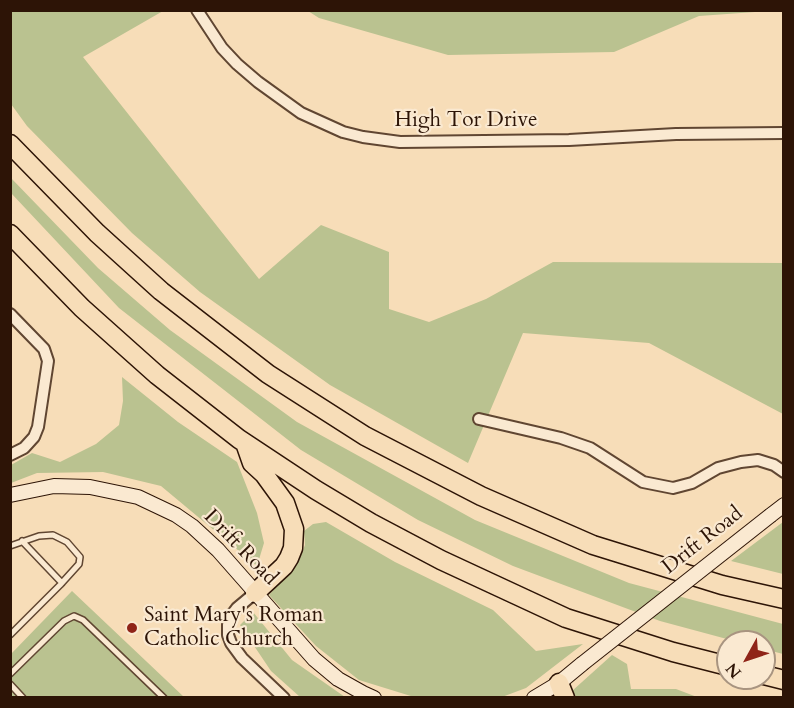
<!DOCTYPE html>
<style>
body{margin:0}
#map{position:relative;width:794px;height:708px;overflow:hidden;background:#f7ddb8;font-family:Cardo,serif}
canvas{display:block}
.frame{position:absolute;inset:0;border:12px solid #2d1406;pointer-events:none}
.north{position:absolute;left:716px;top:630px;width:60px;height:60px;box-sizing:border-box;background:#fae9d1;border:2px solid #a89480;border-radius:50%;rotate:230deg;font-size:16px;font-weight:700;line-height:24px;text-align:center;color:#2d1406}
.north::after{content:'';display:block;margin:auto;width:21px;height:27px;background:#8f2418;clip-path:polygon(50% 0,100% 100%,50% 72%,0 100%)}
</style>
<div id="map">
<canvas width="794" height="708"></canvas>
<div class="frame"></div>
<div class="north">N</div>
</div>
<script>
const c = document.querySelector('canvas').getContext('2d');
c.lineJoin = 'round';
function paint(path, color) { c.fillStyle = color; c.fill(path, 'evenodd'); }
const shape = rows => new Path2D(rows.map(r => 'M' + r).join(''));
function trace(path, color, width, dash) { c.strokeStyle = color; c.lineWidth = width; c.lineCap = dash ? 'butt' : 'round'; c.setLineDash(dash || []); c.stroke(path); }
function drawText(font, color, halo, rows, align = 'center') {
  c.font = font + ' Cardo,serif'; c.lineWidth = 4.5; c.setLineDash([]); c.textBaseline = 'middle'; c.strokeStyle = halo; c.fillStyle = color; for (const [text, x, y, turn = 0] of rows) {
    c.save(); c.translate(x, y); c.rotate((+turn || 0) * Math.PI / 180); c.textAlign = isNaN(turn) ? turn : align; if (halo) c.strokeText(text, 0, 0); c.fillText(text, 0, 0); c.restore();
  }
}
paint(shape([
 [783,10,699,16,614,52,448,55,319,18,308,11],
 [11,11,163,11,83,57,259,279,321,225,389,252,389,309,429,322,486,299,553,262,783,263,783,414,649,343,523,333,468,463,330,385,200,292,132,233,27,126,11,104],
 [11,178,98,268,170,330,297,422,475,520,629,583,783,624,783,654,764,649,764,642,738,642,660,621,513,566,418,520,301,450,119,308,11,193],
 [122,377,178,422,237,462,257,513,264,543,257,566,161,486,103,472,37,473,11,483,11,465,32,453,60,462,96,444,119,425,123,401],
 [326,522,395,562,493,610,536,651,583,644,526,688,502,697,414,697,359,680,316,646,269,595,298,562,305,545,304,531,313,524],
 [783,522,783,574,731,561],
 [72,591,184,697,11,697,10,655],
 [253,612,292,660,345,697,300,697,271,671,240,625],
 [612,655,627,664,631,689,676,689,697,697,576,697,572,691]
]), '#bac290');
const lane = shape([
 [22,541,62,583],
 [10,546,39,536,53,535,67,542,80,557,79,564,60,585,10,635],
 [10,674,64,621,74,616,83,620,164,698],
 [10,684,23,698]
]);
const street = shape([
 [197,10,222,48,237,64,258,82,301,113,343,132,363,137,400,142,569,140,676,134,784,133],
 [10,314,44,349,48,361,38,427,34,437,24,448,10,455],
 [479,419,561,438,590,448,643,482,673,488,692,483,718,468,741,462,758,460,774,465,784,472],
 [255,593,237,608,231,616,228,625,228,635,231,643,242,658,284,698]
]);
const secondary = shape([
 [10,495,54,486,90,487,138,497,176,515,192,526,218,550,314,659,338,679,363,693,374,698],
 [771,515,784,505],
 [534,698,559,683,582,664]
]);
const highway = shape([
 [10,144,97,233,161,291,268,374,365,436,481,496,593,545,722,585,784,599],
 [10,234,82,308,157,375,239,439,316,490,371,523,441,560,566,618,673,652,728,666],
 [245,443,252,463,264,474,285,503,294,529,293,548,289,558,284,566,255,593],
 [764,675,784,680],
 [559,683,565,698]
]);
trace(lane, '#604632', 8);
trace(street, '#604632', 14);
trace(secondary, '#2d1406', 16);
trace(highway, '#2d1406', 21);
trace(lane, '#fae9d1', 5);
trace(street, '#fae9d1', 10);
trace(secondary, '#fae9d1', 14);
trace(highway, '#f7ddb8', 18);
const secondaryBridge = shape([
 [582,664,771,515]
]);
trace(secondaryBridge, '#2d1406', 16, []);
trace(secondaryBridge, '#fae9d1', 14);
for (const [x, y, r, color] of [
 [132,628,6,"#8f2418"]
]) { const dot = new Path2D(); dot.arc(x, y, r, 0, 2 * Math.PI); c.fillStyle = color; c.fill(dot); trace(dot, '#fae9d1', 2); }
drawText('21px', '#2d1406', '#fae9d1', [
 ["High Tor Drive",466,121],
 ["Drift Road",703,541,-38],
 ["Drift Road",240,548,46]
]);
drawText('21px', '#2d1406', '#fae9d1', [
 ["Saint Mary's Roman",144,616],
 ["Catholic Church",144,640]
], 'left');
</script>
